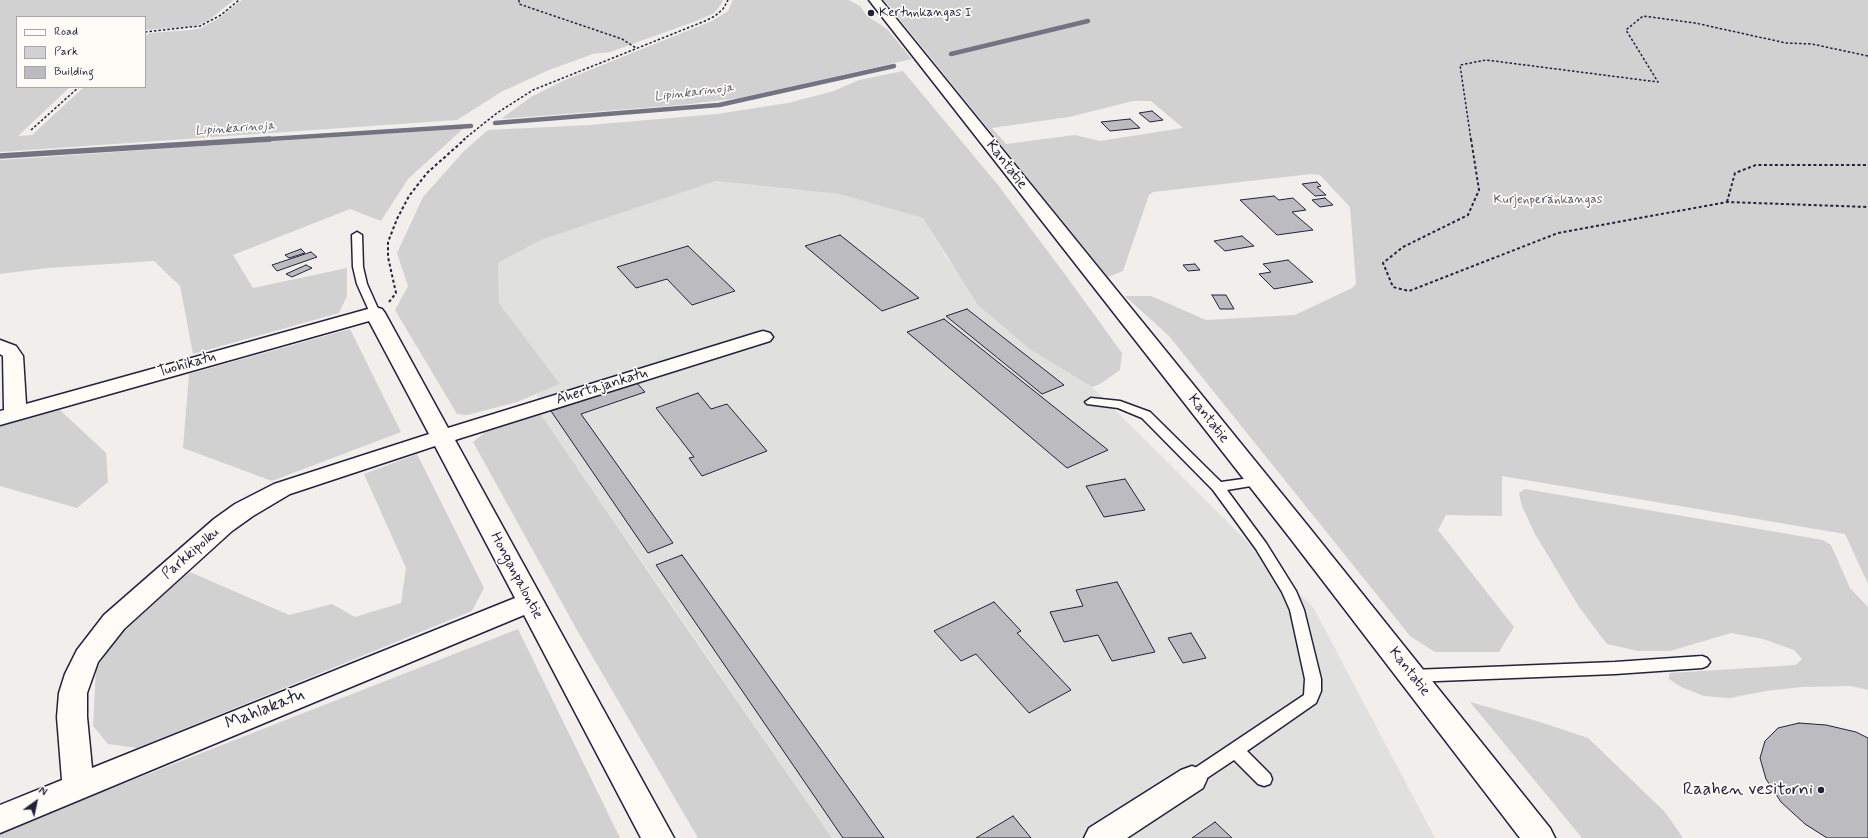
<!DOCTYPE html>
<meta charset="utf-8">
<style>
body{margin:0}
#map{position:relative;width:1868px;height:838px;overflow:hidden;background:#f0efec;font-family:Mynerve,sans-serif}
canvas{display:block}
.legend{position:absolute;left:16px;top:16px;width:130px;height:72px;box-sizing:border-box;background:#fdfcf7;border:1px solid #a5a5ac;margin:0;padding:5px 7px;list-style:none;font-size:12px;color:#22223b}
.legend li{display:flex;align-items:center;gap:8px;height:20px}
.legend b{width:20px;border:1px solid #a5a5ac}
.north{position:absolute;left:16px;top:782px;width:40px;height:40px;-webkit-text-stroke:3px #fdfcf7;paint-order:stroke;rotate:33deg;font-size:11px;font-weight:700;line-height:16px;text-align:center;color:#22223b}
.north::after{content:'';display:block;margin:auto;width:14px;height:18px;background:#22223b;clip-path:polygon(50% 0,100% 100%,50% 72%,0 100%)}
</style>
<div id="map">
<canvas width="1868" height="838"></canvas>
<ul class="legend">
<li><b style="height:5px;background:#fdfcf7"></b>Road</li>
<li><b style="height:11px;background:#d2d1d1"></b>Park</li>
<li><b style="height:11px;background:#bcbcc0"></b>Building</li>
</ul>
<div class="north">N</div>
</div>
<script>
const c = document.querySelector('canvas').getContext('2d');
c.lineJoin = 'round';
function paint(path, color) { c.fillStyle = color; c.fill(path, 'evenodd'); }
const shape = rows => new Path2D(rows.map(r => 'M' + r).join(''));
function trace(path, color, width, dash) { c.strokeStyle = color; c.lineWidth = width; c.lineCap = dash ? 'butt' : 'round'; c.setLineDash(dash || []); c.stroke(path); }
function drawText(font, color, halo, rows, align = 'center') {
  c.font = font + ' Mynerve,sans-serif'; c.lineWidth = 3.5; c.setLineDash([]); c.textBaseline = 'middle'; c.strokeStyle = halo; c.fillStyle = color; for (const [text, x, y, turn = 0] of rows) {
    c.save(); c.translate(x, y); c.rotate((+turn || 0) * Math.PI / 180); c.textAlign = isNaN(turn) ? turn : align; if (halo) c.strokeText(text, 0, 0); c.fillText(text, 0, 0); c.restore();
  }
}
paint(shape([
 [716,181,839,194,924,218,948,260,1031,350,1092,387,1313,607,1435,838,832,838,540,413,537,394,560,384,499,303,498,263,541,240]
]), '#e0e0df');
paint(shape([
 [0,0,234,0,209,20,198,25,187,27,145,30,145,17,17,17,17,87,70,87,18,136,32,135,84,87,145,87,145,36,150,33,191,30,201,28,219,18,242,0,723,0,722,3,714,13,699,20,610,52,593,54,549,70,501,92,457,120,0,152],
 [733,0,849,0,860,6,867,16,887,29,912,59,739,98,681,105,501,119,531,97,565,80,712,21,728,11],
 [884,0,1868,0,1868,584,1845,534,1502,476,1502,516,1446,515,1438,530,1514,627,1499,652,1435,652,1410,636,1169,336,1125,296,1151,296,1206,320,1295,315,1352,288,1356,284,1350,207,1320,175,1311,174,1153,192,1149,195,1123,271,1108,277],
 [1133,101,1151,101,1183,128,1100,141,1075,135,1006,144,992,128,1069,117],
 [903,71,998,185,1064,273,1122,353,1120,370,1100,384,1092,387,1031,350,978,305,923,218,839,194,716,181,541,240,498,263,499,303,560,384,517,402,467,415,457,414,395,310,408,286,397,253,423,197,464,151,488,130,590,125,717,114,788,103,834,91,859,80],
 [464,128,408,179,381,221,350,209,233,255,253,288,347,268,347,296,339,313,193,354,180,286,154,261,48,268,0,274,0,160],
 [350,329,401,432,272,481,183,448,189,374],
 [59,409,106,453,108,482,77,508,0,486,0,426],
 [540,413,677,614,832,838,698,838,577,630,473,442,490,428],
 [417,454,484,588,472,611,137,748,108,744,93,726,96,669,130,619,190,572,289,615,332,604,355,617,401,603,406,568,364,474],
 [1525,489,1823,540,1831,545,1850,588,1868,607,1868,690,1851,686,1802,687,1766,691,1730,698,1704,696,1681,687,1669,679,1670,673,1796,665,1802,659,1794,650,1763,639,1731,633,1670,651,1638,651,1607,644,1579,607,1535,534,1522,506,1519,493],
 [518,629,620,838,0,838,0,832],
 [1470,702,1540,722,1588,738,1665,812,1683,838,1582,838]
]), '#d2d1d1');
trace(shape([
 [951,54,1088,21],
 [495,123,719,105,894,66],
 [254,140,471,126]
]), '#737381', 4.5);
trace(shape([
 [0,156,270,139]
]), '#737381', 5.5);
const building = shape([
 [1152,111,1163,120,1150,122,1139,113,1152,111],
 [1130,119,1140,128,1110,131,1101,122,1130,119],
 [1317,182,1321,186,1317,187,1326,195,1315,196,1302,184,1317,182],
 [1274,196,1279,200,1293,198,1306,210,1292,212,1313,230,1277,235,1240,200,1274,196],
 [1325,198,1333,205,1320,207,1312,200,1325,198],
 [840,235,919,298,882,311,805,246,840,235],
 [1242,236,1254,246,1225,251,1214,241,1242,236],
 [688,246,735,291,692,305,667,279,636,288,617,267,688,246],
 [301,249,305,253,289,258,285,255,301,249],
 [311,252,317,257,277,271,272,265,311,252],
 [1288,260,1313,282,1274,289,1259,274,1271,272,1263,264,1288,260],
 [1195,264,1200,270,1188,271,1183,265,1195,264],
 [306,265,312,268,292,277,286,274,306,265],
 [1212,295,1226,295,1234,309,1220,309,1212,295],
 [967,309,1064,385,1042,394,946,316,967,309],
 [944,319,1108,450,1067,468,907,332,944,319],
 [636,382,645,392,581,414,673,543,648,553,551,411,636,382],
 [698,393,711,409,727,404,767,451,702,476,689,458,694,457,656,408,698,393],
 [1125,479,1145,510,1104,517,1086,486,1125,479],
 [682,555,884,838,843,838,656,565,682,555],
 [1117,582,1155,652,1112,661,1098,635,1064,642,1050,612,1083,606,1076,590,1117,582],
 [994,602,1021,631,1017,633,1071,690,1029,713,976,654,961,661,934,631,994,602],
 [1191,633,1206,658,1183,663,1168,638,1191,633],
 [1799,723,1826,725,1856,732,1868,738,1868,838,1827,838,1805,824,1781,802,1766,779,1760,758,1765,741,1778,728,1799,723],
 [1013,816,1031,838,976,838,1013,816],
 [1215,822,1232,838,1192,838,1215,822]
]);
paint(building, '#bcbcc0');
trace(building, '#22223b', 1);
const service = shape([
 [357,232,362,235,363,267,367,284,380,313,375,316,370,313,357,284,353,267,352,235,357,232],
 [1091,398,1120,401,1150,412,1221,482,1257,477,1262,478,1263,481,1262,484,1257,485,1227,490,1266,543,1296,591,1304,610,1321,679,1321,691,1316,703,1247,751,1270,774,1272,779,1270,784,1264,786,1258,784,1234,760,1198,784,1192,786,1186,784,1184,779,1186,774,1304,695,1305,679,1290,610,1282,592,1256,549,1213,490,1142,418,1118,408,1087,404,1085,402,1091,398],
 [1702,656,1707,658,1710,662,1707,666,1702,668,1615,674,1412,682,1407,680,1404,676,1407,672,1412,670,1615,662,1702,656]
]);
const minor = shape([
 [375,307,382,309,385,313,448,428,756,333,763,331,770,333,773,337,770,341,455,440,674,838,641,838,524,615,0,833,0,805,62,780,57,717,59,693,65,674,77,650,104,615,214,519,235,504,274,484,429,434,369,321,0,425,0,411,4,410,3,356,0,354,0,340,16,346,23,356,26,404,375,307],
 [435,446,515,598,92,768,87,717,87,693,98,662,124,629,232,531,253,516,290,494,435,446],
 [1192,766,1203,770,1207,779,1203,788,1127,838,1084,838,1089,828,1181,770,1192,766]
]);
const primary = shape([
 [869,0,881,0,1308,526,1550,828,1555,838,1520,838,1290,538,869,0]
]);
trace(service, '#22223b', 3);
trace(minor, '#22223b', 3);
trace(primary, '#22223b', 3);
trace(shape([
 [519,0,519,4,622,39,636,48],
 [145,32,200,26,221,15,239,0],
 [31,130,79,87],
 [463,140,497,113,533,90,705,21,715,16,723,9,728,0],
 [1471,140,1460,65,1486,60,1658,82,1626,30,1643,16,1695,23,1786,43,1812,44,1868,56]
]), '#22223b', 1.5, [2.5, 2]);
trace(shape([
 [1471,139,1479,190,1468,215,1403,247,1383,263,1393,287,1409,291,1558,233,1727,202,1868,207],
 [1727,202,1735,173,1756,165,1868,165],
 [389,302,396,293,388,257,388,242,397,219,409,196,427,173,465,139]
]), '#22223b', 2, [3, 2.5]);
paint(service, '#fdfcf7');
paint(minor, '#fdfcf7');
paint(primary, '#fdfcf7');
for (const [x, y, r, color] of [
 [871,13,4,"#22223b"],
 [1821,790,4,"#22223b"]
]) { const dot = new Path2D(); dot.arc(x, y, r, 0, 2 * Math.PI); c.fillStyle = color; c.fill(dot); trace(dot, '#fdfcf7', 1.5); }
drawText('13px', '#22223b', '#fdfcf7', [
 ["Kertunkangas I",879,13]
], 'left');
drawText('italic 13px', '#58586a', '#fdfcf7', [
 ["Lipinkarinoja",694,93,-7],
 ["Lipinkarinoja",235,129,-4]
]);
drawText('13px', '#575768', '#fdfcf7', [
 ["Kurjenperänkangas",1548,200]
]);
drawText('15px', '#22223b', '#fdfcf7', [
 ["Kantatie",1006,165,52],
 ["Tuohikatu",187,365,-16],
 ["Ahertajankatu",602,387,-17],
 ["Kantatie",1208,419,52],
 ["Parkkipolku",191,554,-41],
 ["Honganpalontie",516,576,62],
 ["Kantatie",1409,672,52]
]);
drawText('18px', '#22223b', '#fdfcf7', [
 ["Mahlakatu",265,710,-22]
]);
drawText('18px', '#22223b', '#fdfcf7', [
 ["Raahen vesitorni",1813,790]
], 'right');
</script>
